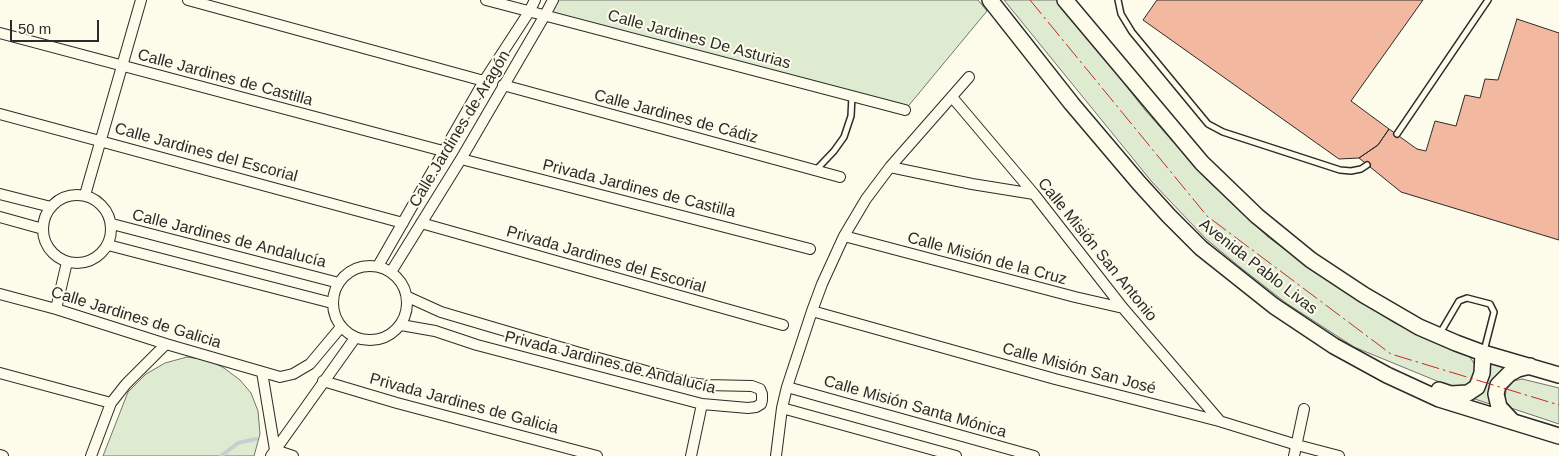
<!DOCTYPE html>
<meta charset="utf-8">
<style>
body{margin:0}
#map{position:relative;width:1559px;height:456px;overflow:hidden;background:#fdfbea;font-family:Helvetica,sans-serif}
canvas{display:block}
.scale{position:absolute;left:10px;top:20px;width:89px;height:22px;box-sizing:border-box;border:2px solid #2b2b2b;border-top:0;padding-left:6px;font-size:15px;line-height:18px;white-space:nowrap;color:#2b2b2b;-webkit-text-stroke:4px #fdfbea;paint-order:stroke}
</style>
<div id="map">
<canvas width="1559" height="456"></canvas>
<div class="scale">50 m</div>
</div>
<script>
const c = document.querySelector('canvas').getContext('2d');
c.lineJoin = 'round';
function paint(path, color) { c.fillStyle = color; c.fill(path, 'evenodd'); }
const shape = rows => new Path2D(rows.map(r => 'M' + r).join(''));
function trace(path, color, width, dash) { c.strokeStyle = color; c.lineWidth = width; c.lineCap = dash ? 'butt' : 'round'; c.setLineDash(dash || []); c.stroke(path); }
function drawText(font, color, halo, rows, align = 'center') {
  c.font = font + ' Helvetica,sans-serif'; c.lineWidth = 4; c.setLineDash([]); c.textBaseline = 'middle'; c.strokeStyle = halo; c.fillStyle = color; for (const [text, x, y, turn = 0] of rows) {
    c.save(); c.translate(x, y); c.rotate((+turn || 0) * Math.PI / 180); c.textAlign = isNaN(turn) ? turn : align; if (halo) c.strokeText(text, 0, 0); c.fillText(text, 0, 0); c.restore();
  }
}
const green = shape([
 [552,0,978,0,987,11,905,110,545,15,552,0],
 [1004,0,1059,0,1145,110,1206,179,1268,237,1327,280,1393,322,1419,335,1460,351,1470,357,1475,365,1475,371,1469,383,1462,388,1454,388,1354,347,1286,303,1240,267,1206,239,1152,182,1004,0],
 [187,357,208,360,224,368,240,380,251,393,258,411,260,434,254,456,103,456,128,392,146,374,165,363,187,357],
 [1489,361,1508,368,1498,374,1494,378,1489,395,1490,404,1472,398,1479,394,1486,386,1489,374,1489,361],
 [1522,379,1559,388,1559,424,1511,408,1505,400,1506,390,1514,381,1522,379]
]);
paint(green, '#deebd1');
trace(green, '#74746e', 1);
trace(shape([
 [221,456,238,443,256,439]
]), '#c7d0d0', 4);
const building = shape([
 [1157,0,1423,0,1351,101,1389,129,1378,145,1359,158,1339,159,1143,20,1157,0],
 [1517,19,1559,33,1559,240,1401,192,1359,158,1378,145,1389,129,1417,149,1426,151,1435,121,1456,126,1465,95,1480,98,1485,79,1498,80,1517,19]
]);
paint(building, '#f2b8a0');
trace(building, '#2b2b2b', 1);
const lane = shape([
 [1118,0,1121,14,1132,32,1208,124,1223,132,1340,170,1351,171,1361,169,1367,165],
 [1397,134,1488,0],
 [816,170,834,151,844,137,851,116,852,96],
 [1439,335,1459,301,1467,298,1490,304,1494,312,1484,351]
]);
const street = shape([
 [188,0,484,81],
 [486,0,905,110],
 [0,33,443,151],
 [503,85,840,177],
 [952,97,1034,194,1123,308,1219,420],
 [0,114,403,223],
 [461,159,810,249],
 [890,167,972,184,1034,194],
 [0,194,51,207],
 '43 229a34 34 0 1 1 68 0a34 34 0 1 1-68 0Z',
 [85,195,141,0],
 [0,217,43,229],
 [421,223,783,325],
 [112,224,339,283],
 [844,236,1075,297,1123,308],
 [108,245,332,303],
 '333 303a37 37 0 1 1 74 0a37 37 0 1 1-74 0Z',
 [378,266,484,81,529,12,535,0],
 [391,272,461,159,545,15,553,0],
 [0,294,56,309,166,344,280,377,293,374,310,364,341,327],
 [56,309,67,262],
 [812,311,1055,379,1219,421,1297,445,1339,456],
 [401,325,435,331,477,345,702,404,748,408,756,407,761,404,762,400,762,394,760,389,752,386,706,385,690,383,580,353,441,312,408,297],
 [262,372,275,450,293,456],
 [0,373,111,403],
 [323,381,397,403,597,456],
 [787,387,1034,456],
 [782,408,956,456],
 [0,455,3,456],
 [91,456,111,403,126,384,166,344],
 [271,456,355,338],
 [691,456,702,404],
 [776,456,782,408,787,387,812,311,822,284,844,236,866,199,890,167,969,77],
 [1294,456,1304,409]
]);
const secondary = shape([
 [990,0,1072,104,1139,183,1169,216,1201,248,1274,306,1334,346,1387,375,1439,399,1559,436],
 [1065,0,1202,163,1257,216,1311,260,1364,295,1419,327,1456,343,1483,353,1559,375],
 [1439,390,1451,394,1468,393,1477,387,1482,373,1483,353],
 [1513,422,1499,407,1496,394,1498,385,1509,374,1518,369,1530,366]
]);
trace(lane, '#2b2b2b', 8);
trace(street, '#2b2b2b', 12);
trace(secondary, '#2b2b2b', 18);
trace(lane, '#fdfbea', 5);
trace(street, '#fdfbea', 10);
trace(secondary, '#fdfbea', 15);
trace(shape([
 [1030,0,1207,216,1391,354,1559,405]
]), '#c62828', 1, [18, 4, 2.5, 4]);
drawText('16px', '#2b2b2b', '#fdfbea', [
 ["Calle Jardines De Asturias",699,40,15],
 ["Calle Jardines de Castilla",225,78,15],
 ["Calle Jardines de Cádiz",676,117,15],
 ["Calle Jardines de Aragón",460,129,-59],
 ["Calle Jardines del Escorial",206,153,15],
 ["Privada Jardines de Castilla",639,189,14],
 ["Calle Jardines de Andalucía",229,239,14],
 ["Calle Misión San Antonio",1097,250,51],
 ["Calle Misión de la Cruz",987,259,15],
 ["Privada Jardines del Escorial",606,260,16],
 ["Avenida Pablo Livas",1258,267,38],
 ["Calle Jardines de Galicia",136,318,17],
 ["Privada Jardines de Andalucía",610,363,14],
 ["Calle Misión San José",1079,369,15],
 ["Privada Jardines de Galicia",464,404,15],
 ["Calle Misión Santa Mónica",915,407,16]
]);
</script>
